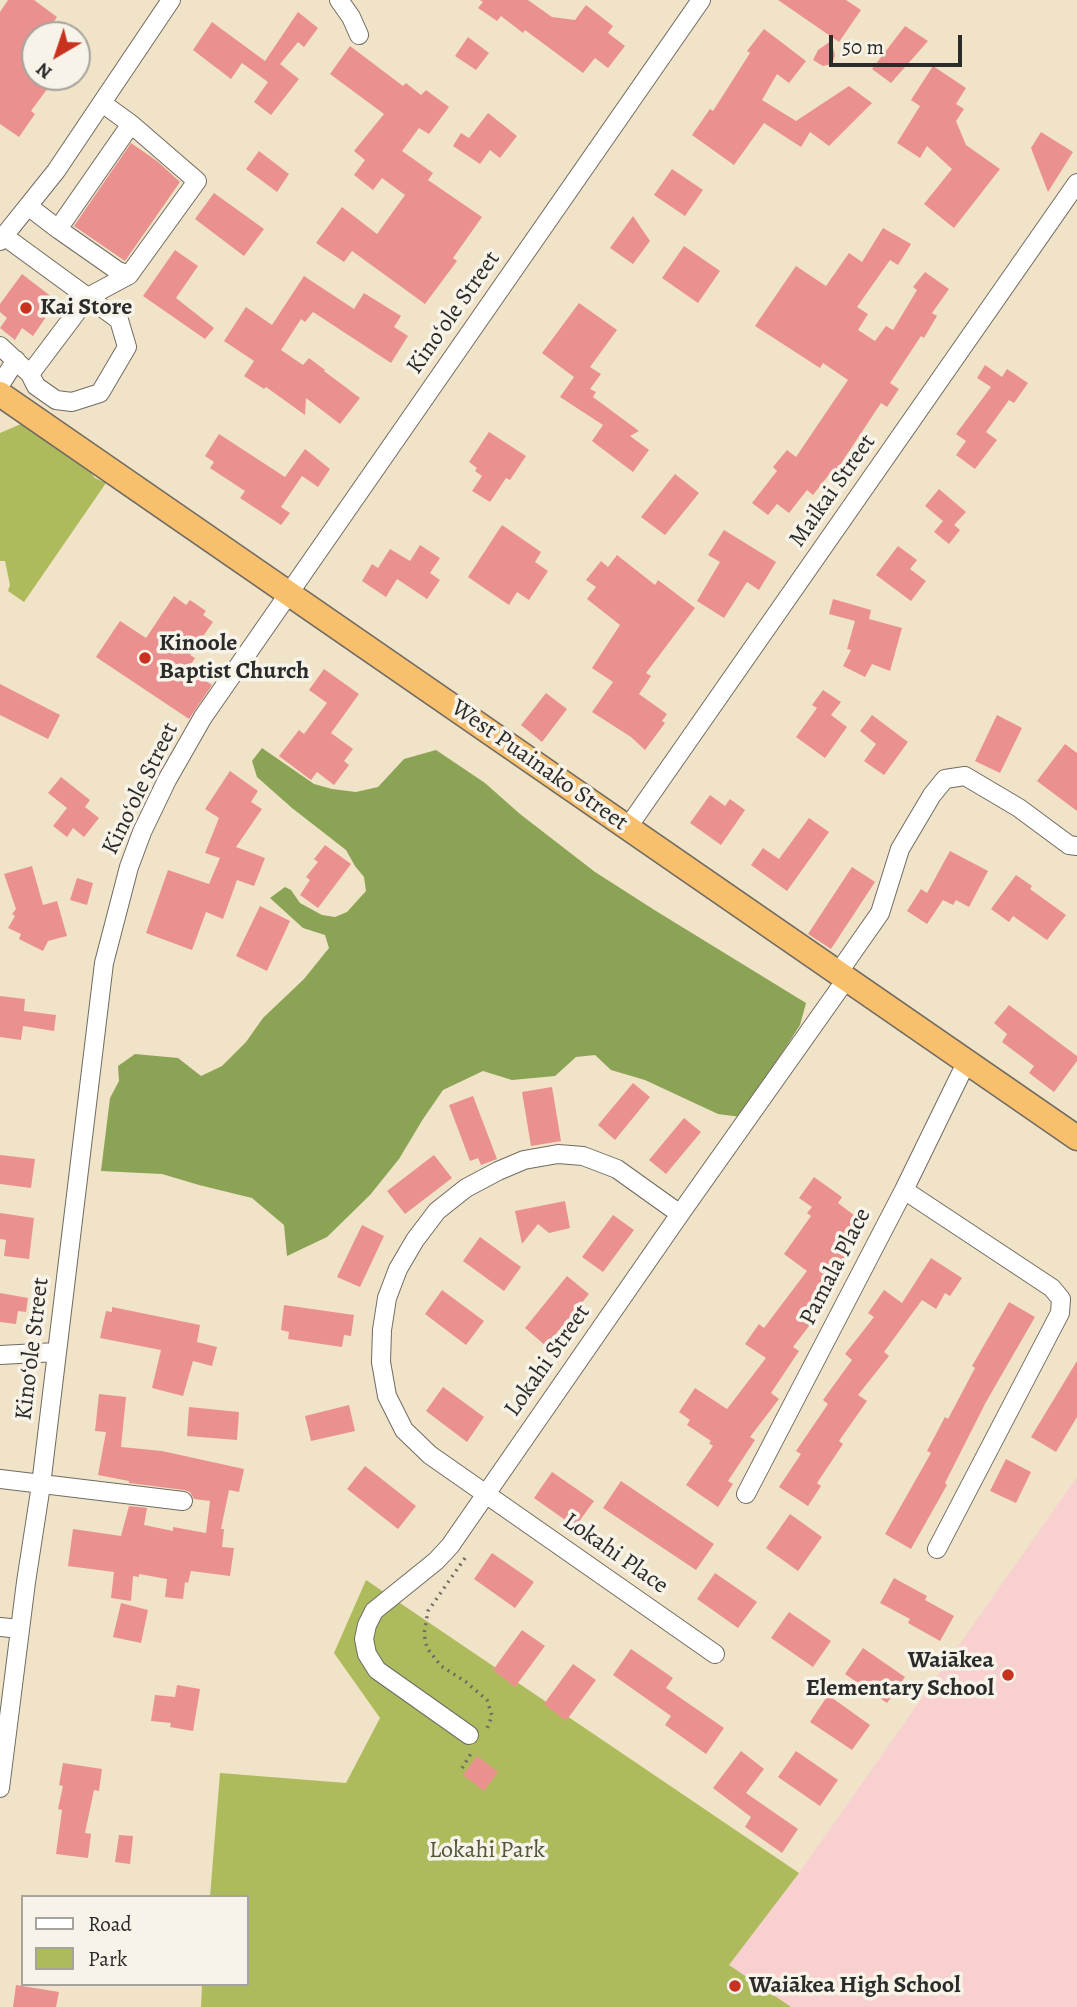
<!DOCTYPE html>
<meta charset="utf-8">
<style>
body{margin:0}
#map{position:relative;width:1077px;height:2007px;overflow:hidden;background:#f0e3c7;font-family:Alegreya,serif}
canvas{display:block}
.legend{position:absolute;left:21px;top:1895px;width:228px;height:91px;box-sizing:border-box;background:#f7f3e8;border:2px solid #a5a39c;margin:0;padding:9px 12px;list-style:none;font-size:21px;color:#2b2b2b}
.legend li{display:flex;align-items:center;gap:14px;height:35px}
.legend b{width:35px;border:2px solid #a5a39c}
.north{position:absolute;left:21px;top:21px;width:70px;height:70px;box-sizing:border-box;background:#f7f3e8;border:2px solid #a5a39c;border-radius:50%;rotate:219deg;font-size:19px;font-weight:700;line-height:28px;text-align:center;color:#2b2b2b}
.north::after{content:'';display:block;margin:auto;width:24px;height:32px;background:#c8321e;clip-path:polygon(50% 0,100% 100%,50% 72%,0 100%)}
.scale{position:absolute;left:829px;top:35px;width:133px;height:32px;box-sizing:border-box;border:4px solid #2b2b2b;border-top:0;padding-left:9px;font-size:21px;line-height:24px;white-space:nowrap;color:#2b2b2b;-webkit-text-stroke:5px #f7f3e8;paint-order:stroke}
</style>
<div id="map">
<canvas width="1077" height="2007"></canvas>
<ul class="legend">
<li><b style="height:9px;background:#fff"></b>Road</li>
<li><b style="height:19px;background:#aebb5c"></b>Park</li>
</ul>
<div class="north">N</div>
<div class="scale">50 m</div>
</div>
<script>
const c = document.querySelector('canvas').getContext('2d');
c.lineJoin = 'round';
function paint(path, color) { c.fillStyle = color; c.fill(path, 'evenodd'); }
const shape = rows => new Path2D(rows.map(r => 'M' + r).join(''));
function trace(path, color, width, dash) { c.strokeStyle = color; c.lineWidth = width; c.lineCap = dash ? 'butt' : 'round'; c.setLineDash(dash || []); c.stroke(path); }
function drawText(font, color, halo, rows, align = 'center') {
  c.font = font + ' Alegreya,serif'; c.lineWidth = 7; c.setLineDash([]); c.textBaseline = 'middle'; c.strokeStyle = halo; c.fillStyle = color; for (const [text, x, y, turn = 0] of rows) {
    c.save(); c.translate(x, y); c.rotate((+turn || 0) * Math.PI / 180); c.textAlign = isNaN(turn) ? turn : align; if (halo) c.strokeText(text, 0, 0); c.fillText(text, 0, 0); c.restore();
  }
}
paint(shape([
 [1077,1477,1077,2007,695,2007,799,1873]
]), '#f7d0cf');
paint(shape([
 [21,424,91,473,95,478,106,483,24,602,8,591,10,585,5,561,0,561,0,433],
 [366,1580,799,1873,729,1965,791,2007,201,2007,202,1984,247,1984,247,1897,210,1897,220,1773,346,1783,380,1718,334,1653]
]), '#aebb5c');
paint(shape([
 [262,748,314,784,332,789,356,792,378,787,404,759,436,750,485,783,520,814,595,872,656,911,806,1003,800,1025,741,1117,718,1114,645,1080,611,1070,595,1055,576,1057,555,1076,512,1080,483,1071,443,1090,423,1119,399,1159,370,1195,327,1237,287,1256,284,1225,252,1198,199,1185,162,1174,101,1171,110,1098,119,1081,118,1066,135,1054,178,1058,201,1076,222,1066,246,1042,263,1018,304,979,329,948,325,935,303,928,270,898,285,887,291,890,300,903,322,915,335,917,347,912,366,891,364,877,355,866,346,850,292,808,257,777,252,761]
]), '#8aa354');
paint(shape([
 [8,0,34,0,57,17,45,35,35,35,35,77,56,77,31,111,35,114,19,137,0,124,0,12],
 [480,0,528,0,552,17,575,20,586,5,613,26,608,33,625,46,608,68,595,58,583,73,525,30,523,33,501,16,497,21,478,8,483,2],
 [778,0,846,0,861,10,839,42],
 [298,12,318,28,304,47,298,42,280,64,299,79,271,115,254,102,268,82,242,63,231,79,193,50,212,22,265,61],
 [905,26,928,41,891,83,872,69],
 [764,29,806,61,789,83,777,74,762,100,796,121,849,86,872,103,829,146,810,132,801,147,764,123,734,165,692,135,710,109,713,111,750,53,747,51],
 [468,37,489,53,476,70,455,56],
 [831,41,835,55,832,64,823,66,813,60,818,50],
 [350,46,403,86,406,83,421,95,426,90,449,107,429,134,419,128,402,151,433,173,428,180,482,217,453,258,457,261,425,304,352,251,344,262,316,243,342,207,377,234,405,195,382,178,373,190,354,175,365,160,354,151,384,114,330,74],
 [933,66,966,88,956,104,964,109,956,121,966,145,1000,169,954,228,924,204,952,169,927,146,920,158,897,143,920,106,911,100],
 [488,113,517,136,500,158,490,150,480,164,453,146,461,133,469,138],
 [1041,132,1073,152,1048,192,1031,148],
 [131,143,157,161,180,182,125,261,74,226],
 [259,151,289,174,277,192,246,169],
 [672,169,703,190,685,216,654,195],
 [214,193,264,229,244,256,195,219],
 [633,216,650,241,633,264,610,248],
 [883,228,911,244,898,265,890,260,857,307,868,314,858,330,875,341,886,326,893,330,917,290,913,287,925,272,949,289,932,313,937,316,924,338,921,336,890,383,899,389,887,407,881,403,834,474,831,472,813,495,807,490,789,513,777,504,768,515,752,503,777,471,773,467,787,450,796,457,848,380,823,363,820,368,755,326,796,266,826,286,849,253,862,262],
 [684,246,720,271,698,303,662,278],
 [175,250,198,266,176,298,214,328,205,339,143,296],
 [22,274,57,301,33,336,22,328,15,340,0,328,7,318,0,312,0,304],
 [304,276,354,309,364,293,401,316,394,327,408,336,391,363,313,312,305,322,301,319,281,350,303,365,309,358,325,370,324,371,360,398,340,424,306,398,305,415,266,387,264,389,244,376,254,361,224,341,246,307,272,325],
 [579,303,617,330,590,367,601,374,590,389,596,392,593,397,639,431,630,436,649,450,633,472,592,441,603,425,560,397,574,377,542,353],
 [985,365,1002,377,1007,369,1028,383,1014,403,1009,400,986,432,997,440,975,469,956,455,966,441,956,434,991,387,977,378],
 [489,432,526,456,510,480,506,478,490,502,472,491,482,476,475,471,477,468,469,462],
 [219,434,285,477,305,449,330,469,318,487,302,476,281,507,290,513,281,525,240,498,245,491,210,468,214,462,205,456],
 [675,474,699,493,665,535,641,517],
 [939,489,966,512,954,525,960,530,949,544,934,532,943,521,925,506],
 [502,525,541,552,535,562,548,571,529,600,517,592,509,605,468,577],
 [724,530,776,562,759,590,747,582,724,618,697,601,720,562,708,555],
 [420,545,440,558,430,573,440,580,427,599,397,579,386,597,362,581,372,564,378,568,390,549,410,561],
 [898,546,917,560,910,569,926,581,911,601,876,575],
 [617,555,655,585,658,580,695,608,646,673,651,676,639,694,667,714,662,721,665,723,645,750,631,737,592,712,613,682,592,668,620,625,587,599,596,587,586,580,601,561,608,567],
 [174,596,186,605,190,600,206,611,203,615,213,622,190,655,195,658,188,669,212,685,189,719,96,657,120,621,146,638],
 [833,599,871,610,869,619,902,628,890,671,872,664,865,677,843,666,851,650,847,649,855,621,829,614],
 [324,669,359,694,331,733,353,749,344,761,349,765,334,785,317,772,311,780,279,756,299,730,304,734,327,703,309,690],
 [0,684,60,715,48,739,0,715],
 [823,690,841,702,831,715,847,727,825,758,796,737,817,708,812,705],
 [546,693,567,709,542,742,521,725],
 [872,715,908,742,884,775,864,761,876,744,860,731],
 [997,715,1022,728,1000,773,975,761],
 [1065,744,1077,753,1077,811,1037,781],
 [230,771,258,791,251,802,262,809,236,847,265,858,254,886,237,880,223,919,206,912,192,950,146,933,168,870,209,884,220,858,205,853,219,818,205,809],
 [61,777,90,800,85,807,99,818,84,837,73,828,67,837,53,826,67,808,48,793],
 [710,795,725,806,730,799,745,810,721,845,690,823],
 [809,818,829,832,787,891,751,865,763,848,779,859],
 [325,845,351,864,318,908,300,895,310,880,306,877,318,862,314,859],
 [950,851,988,871,969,907,956,900,953,905,943,900,927,924,907,911,921,889,927,893],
 [32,866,43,905,57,901,67,936,48,941,43,951,19,939,21,934,8,928,15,916,12,914,16,909,4,874],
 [852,867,875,882,831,949,808,934],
 [1016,875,1032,886,1030,889,1066,915,1047,940,1013,916,1009,922,991,909],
 [77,878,93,883,87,905,70,900],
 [260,906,290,921,267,971,236,956],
 [0,996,25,999,24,1011,56,1015,54,1031,23,1026,21,1040,0,1037],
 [1009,1005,1077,1056,1077,1061,1054,1092,1029,1073,1034,1066,1002,1042,1007,1034,994,1023],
 [633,1083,650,1097,615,1140,598,1125],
 [552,1087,561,1141,531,1146,522,1092],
 [473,1096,497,1159,481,1165,478,1158,470,1161,449,1105],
 [684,1118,701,1132,666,1174,649,1160],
 [0,1155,35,1159,31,1188,0,1184],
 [434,1155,452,1178,405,1214,387,1191],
 [814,1177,842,1197,838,1203,859,1219,839,1246,849,1253,812,1302,822,1309,793,1347,799,1351,771,1393,779,1399,750,1437,755,1440,728,1481,733,1484,718,1507,686,1485,713,1446,709,1443,711,1441,687,1425,690,1420,679,1412,695,1388,727,1409,766,1358,745,1344,759,1324,764,1328,807,1271,784,1254,811,1216,807,1213,812,1207,799,1198],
 [565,1201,570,1228,549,1233,538,1224,522,1244,515,1211],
 [0,1213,34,1218,29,1259,4,1256,6,1240,0,1239],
 [613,1215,634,1230,603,1272,582,1257],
 [362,1225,384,1236,360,1287,337,1277],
 [480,1237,521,1267,504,1291,463,1261],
 [931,1258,962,1278,950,1296,945,1293,936,1309,922,1300,884,1352,889,1356,858,1395,867,1401,839,1441,843,1444,817,1483,821,1486,808,1506,779,1487,801,1454,796,1451,828,1404,823,1400,852,1360,845,1354,874,1317,868,1313,884,1290,902,1303],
 [567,1276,589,1294,546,1346,525,1328],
 [442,1290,484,1321,466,1345,425,1314],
 [0,1293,28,1298,26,1312,18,1311,16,1324,0,1322],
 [1009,1302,1035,1317,986,1402,945,1483,947,1485,911,1549,885,1534,931,1453,927,1451,945,1417,948,1419,975,1368,972,1366],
 [284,1305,354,1315,351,1336,344,1335,342,1347,288,1339,289,1332,281,1330],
 [112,1307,200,1325,197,1342,217,1347,212,1366,193,1361,183,1396,152,1388,161,1350,100,1338,106,1311,112,1312],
 [1077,1361,1077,1417,1056,1452,1031,1437],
 [443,1387,484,1417,467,1442,426,1411],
 [99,1394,126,1397,121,1447,162,1451,244,1469,239,1492,229,1490,221,1529,224,1529,222,1547,234,1548,230,1576,191,1571,188,1583,185,1582,183,1599,165,1597,167,1579,139,1574,139,1577,133,1576,131,1601,111,1598,114,1572,68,1566,73,1529,121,1536,129,1506,147,1508,144,1525,173,1531,173,1527,206,1533,210,1501,194,1499,190,1492,184,1490,129,1483,129,1481,98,1475,106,1432,95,1431],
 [349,1405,355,1431,311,1441,305,1416],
 [189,1407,239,1412,237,1440,187,1436],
 [1006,1459,1031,1472,1016,1503,990,1491],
 [365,1466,416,1506,398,1529,347,1489],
 [552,1472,594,1501,575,1527,534,1498],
 [621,1481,714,1544,696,1570,603,1508],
 [790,1514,822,1537,798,1571,766,1548],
 [492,1553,534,1582,515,1608,474,1579],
 [715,1573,757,1602,738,1628,697,1599],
 [894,1578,927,1596,925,1600,954,1616,940,1641,908,1623,910,1619,880,1603],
 [121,1603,148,1610,141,1643,113,1637],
 [789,1612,831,1641,813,1667,771,1638],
 [522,1630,545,1646,515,1687,493,1670],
 [863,1648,905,1677,887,1703,845,1674],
 [631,1649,673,1678,666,1688,724,1728,706,1754,665,1725,671,1716,613,1675],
 [573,1664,596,1680,566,1721,544,1704],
 [177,1685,200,1689,193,1731,170,1727,171,1723,151,1721,155,1695,175,1697],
 [828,1695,870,1725,852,1750,810,1722],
 [741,1751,764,1769,746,1793,798,1829,782,1853,745,1827,751,1817,713,1788],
 [796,1751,838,1780,820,1806,778,1777],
 [477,1756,498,1772,484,1791,463,1775],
 [63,1763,102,1769,99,1791,94,1790,85,1833,91,1834,88,1858,56,1854,62,1810,58,1809,63,1786,59,1785],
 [119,1835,133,1836,130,1864,115,1862],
 [16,1985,59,1992,56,2007,13,2007]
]), '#ea9190');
const minor = shape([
 [339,0,351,17,359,35],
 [28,206,58,229,131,124],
 [58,229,118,271,129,275,197,181,131,124,102,103],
 [4,236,119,320,127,347,100,393,72,402,56,400,36,386,30,374],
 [0,241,56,171,171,0],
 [0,346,30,374,88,297,129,275],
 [0,385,16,360],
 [628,827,1077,183],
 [838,973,880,913,900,849,932,795,945,779,965,776,1019,808,1069,845,1077,846],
 [904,1190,1052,1288,1061,1299,1060,1313,937,1549],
 [680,1214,617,1169,583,1156,558,1154,524,1160,498,1171,466,1188,437,1211,415,1240,398,1269,387,1298,382,1330,381,1362,387,1396,404,1430,430,1455,715,1654],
 [0,1355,57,1352],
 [0,1479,183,1501],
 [746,1494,904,1190,967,1061],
 [0,1627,20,1629],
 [469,1735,377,1670,367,1654,364,1639,367,1625,374,1611,436,1561,450,1546,680,1214,847,978],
 [0,1788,26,1582,41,1485,104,963,129,867,142,832,167,780,203,717,701,0]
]);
const highway = shape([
 [0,394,1077,1138]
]);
trace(minor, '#706b62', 20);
trace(highway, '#706b62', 27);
trace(shape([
 [465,1558,428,1611,424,1634,427,1648,441,1666,466,1682,487,1700,492,1716,486,1731],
 [462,1768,472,1752]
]), '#706b62', 3.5, [2, 5]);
trace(minor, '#fff', 18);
trace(highway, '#f8bf6c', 24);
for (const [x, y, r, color] of [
 [26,308,7,"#c8321e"],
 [145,658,7,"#c8321e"],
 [1008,1675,7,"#c8321e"],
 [735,1986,7,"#c8321e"]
]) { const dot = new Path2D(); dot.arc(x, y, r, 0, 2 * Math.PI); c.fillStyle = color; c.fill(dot); trace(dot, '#f7f3e8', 2.5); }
drawText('bold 24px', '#2b2b2b', '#f7f3e8', [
 ["Kai Store",40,308],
 ["Kinoole",159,644],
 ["Baptist Church",159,672],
 ["Waiākea",994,1661,"right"],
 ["Elementary School",994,1689,"right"],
 ["Waiākea High School",749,1986]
], 'left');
drawText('24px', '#2b2b2b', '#f7f3e8', [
 ["Kinoʻole Street",454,313,-55],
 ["Maikai Street",833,491,-55],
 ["West Puainako Street",539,766,35],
 ["Kinoʻole Street",141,789,-64],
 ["Pamala Place",836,1267,-63],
 ["Kinoʻole Street",33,1349,-83],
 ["Lokahi Street",548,1361,-55],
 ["Lokahi Place",615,1554,35]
]);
drawText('24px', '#52563a', '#f7f3e8', [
 ["Lokahi Park",487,1851]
]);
</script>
